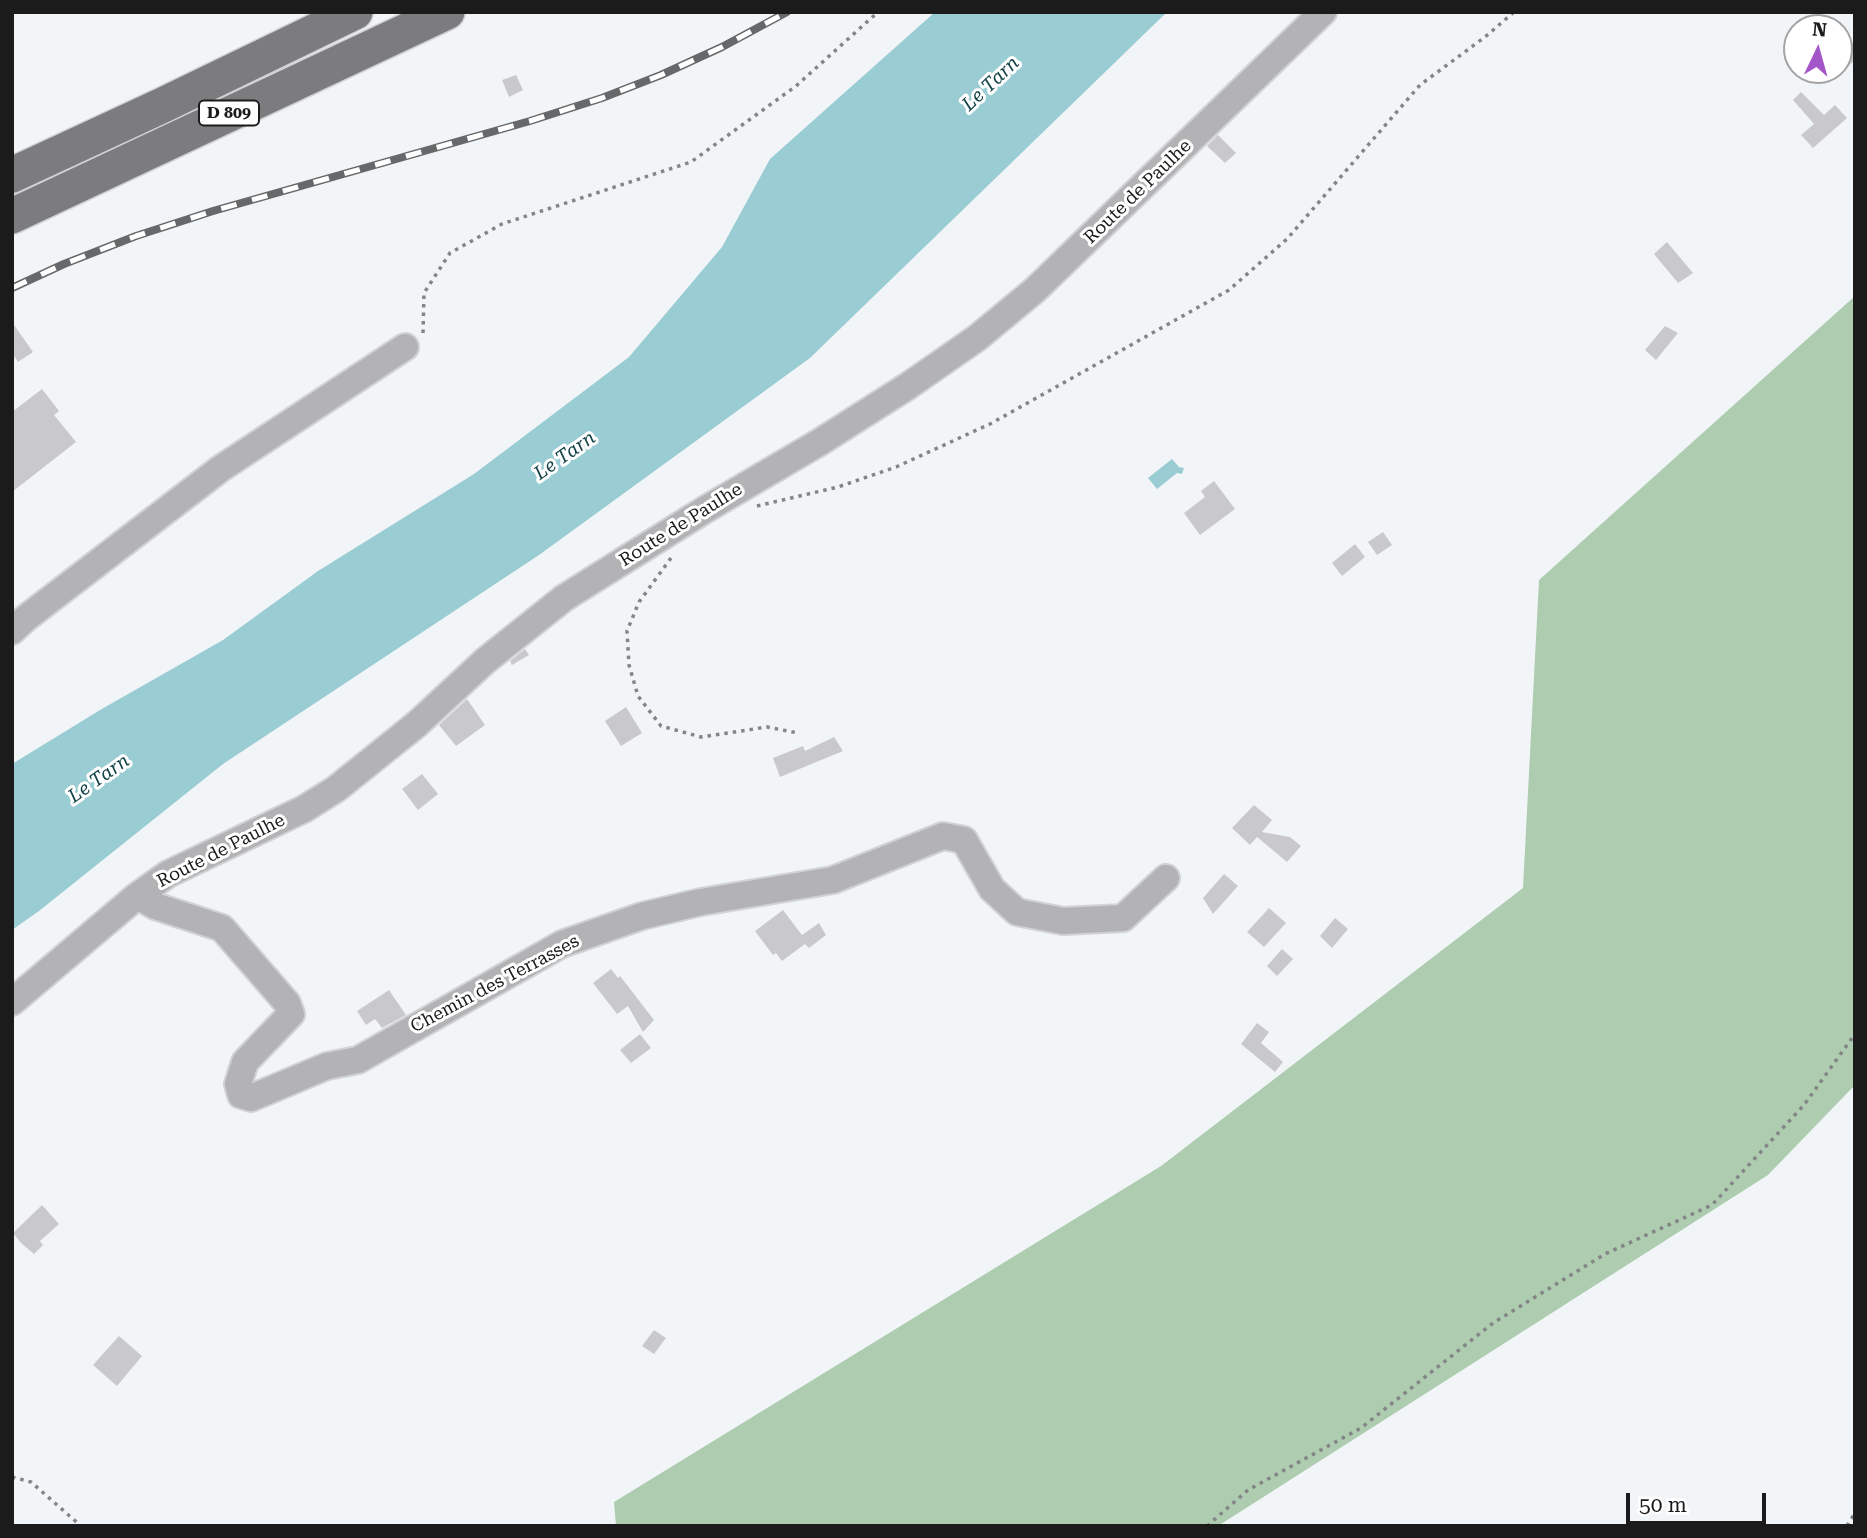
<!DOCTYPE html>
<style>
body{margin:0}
#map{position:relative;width:1867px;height:1538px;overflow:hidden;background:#f2f5f8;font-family:"Roboto Serif",serif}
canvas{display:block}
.frame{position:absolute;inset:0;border:14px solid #1b1b1c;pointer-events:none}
.north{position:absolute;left:1783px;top:14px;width:70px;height:70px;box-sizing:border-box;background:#fff;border:2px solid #a4a4a4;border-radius:50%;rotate:5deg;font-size:19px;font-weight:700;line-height:28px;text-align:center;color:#1b1b1c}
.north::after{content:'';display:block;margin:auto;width:24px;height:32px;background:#a356c8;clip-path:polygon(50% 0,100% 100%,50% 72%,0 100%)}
.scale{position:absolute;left:1626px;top:1493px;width:140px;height:32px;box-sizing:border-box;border:4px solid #1b1b1c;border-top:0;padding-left:9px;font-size:21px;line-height:24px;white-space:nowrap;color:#1b1b1c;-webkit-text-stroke:5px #fff;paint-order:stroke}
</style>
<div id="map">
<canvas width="1867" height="1538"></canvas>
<div class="frame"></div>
<div class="north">N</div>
<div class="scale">50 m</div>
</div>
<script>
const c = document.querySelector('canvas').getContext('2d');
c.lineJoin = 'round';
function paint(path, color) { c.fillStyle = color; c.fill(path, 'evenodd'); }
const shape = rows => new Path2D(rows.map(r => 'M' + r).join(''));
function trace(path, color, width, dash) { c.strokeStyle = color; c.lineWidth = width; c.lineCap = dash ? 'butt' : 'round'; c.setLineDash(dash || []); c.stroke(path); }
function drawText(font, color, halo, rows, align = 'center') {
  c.font = font + ' "Roboto Serif",serif'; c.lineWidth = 6; c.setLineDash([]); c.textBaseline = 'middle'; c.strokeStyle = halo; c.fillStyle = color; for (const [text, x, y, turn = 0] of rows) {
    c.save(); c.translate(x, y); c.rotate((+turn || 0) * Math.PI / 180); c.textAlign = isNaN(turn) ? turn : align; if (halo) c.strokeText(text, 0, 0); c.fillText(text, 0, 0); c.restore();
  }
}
paint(shape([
 [1855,296,1855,1085,1768,1175,1218,1526,616,1526,614,1502,1161,1166,1523,888,1539,580]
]), '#aecdb0');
paint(shape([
 [935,12,1167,12,810,358,539,555,223,764,39,911,12,930,12,764,100,710,223,640,318,571,474,474,629,357,722,247,770,159],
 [1172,459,1179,467,1184,468,1182,474,1177,473,1157,489,1148,478]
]), '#9accd3');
paint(shape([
 [1839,28,1855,45,1855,60,1839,75],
 [516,75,523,90,509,97,502,80],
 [1801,92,1824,115,1835,105,1847,118,1813,148,1801,135,1814,124,1793,100],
 [1218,135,1236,153,1225,163,1207,146],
 [1667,242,1693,273,1678,283,1654,254],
 [12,322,33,352,18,362,12,353],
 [1665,326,1678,333,1656,360,1645,350],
 [42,389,59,411,54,415,76,442,12,492,12,412],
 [1214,481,1235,509,1200,535,1184,513,1205,497,1201,491],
 [1383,532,1392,545,1377,555,1368,542],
 [1355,544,1365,557,1342,576,1332,563],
 [525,649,529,655,512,665,510,661],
 [467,699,485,725,456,746,439,725],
 [626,707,642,733,621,746,605,721],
 [834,737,843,751,780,777,773,758,803,746,805,751],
 [422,774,438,794,418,810,402,789],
 [1254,805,1272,820,1262,832,1290,837,1301,846,1287,862,1257,837,1250,845,1232,828],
 [1224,874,1238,886,1213,914,1203,898],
 [1269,908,1286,923,1264,947,1247,932],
 [783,910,802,935,819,923,826,935,809,948,805,944,782,961,776,953,773,955,755,931],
 [1335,918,1348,929,1332,948,1320,936],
 [1282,949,1293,959,1277,976,1267,966],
 [611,969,618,978,620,976,654,1020,643,1032,628,1006,617,1014,593,983],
 [389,990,406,1015,382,1028,375,1019,366,1025,357,1011],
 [1257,1023,1269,1032,1261,1043,1283,1062,1275,1072,1241,1044],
 [640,1034,651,1048,631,1063,620,1050],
 [42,1205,59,1224,40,1241,43,1245,34,1254,21,1243,13,1233],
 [654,1330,666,1338,654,1354,642,1346],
 [119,1336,142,1356,117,1386,93,1365]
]), '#c9c9cd');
const minor = shape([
 [12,631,26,618,220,469,405,347],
 [137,896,155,906,222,928,287,1003,291,1014,245,1062,238,1084,241,1095,251,1098,327,1066,358,1060,562,944,642,916,701,902,833,880,943,836,964,840,992,889,1017,912,1063,921,1123,918,1166,878],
 [12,1002,137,896,168,874,304,809,336,789,417,724,485,661,564,598,706,509,820,442,908,386,977,338,1035,290,1323,12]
]);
const major = shape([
 [12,175,163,105,355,12],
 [12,216,447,12]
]);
trace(minor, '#d0d2d5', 30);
trace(major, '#d0d2d5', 38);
trace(shape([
 [423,333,424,293,450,253,502,224,691,162,796,86,878,12],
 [757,506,838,487,896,467,990,424,1229,290,1287,239,1420,85,1485,37,1514,12],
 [671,558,639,602,627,631,629,665,638,696,661,726,701,737,767,727,798,733],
 [12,1477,31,1482,81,1526],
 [1207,1526,1248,1490,1361,1428,1493,1323,1605,1254,1712,1205,1804,1105,1855,1034],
 [1847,1526,1855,1513]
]), '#848587', 3.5, [3.5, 5]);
trace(minor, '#b3b2b4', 26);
trace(major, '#7c7b7d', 35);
const rail = shape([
 [12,288,64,264,136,236,213,211,530,121,602,98,661,75,722,47,787,12]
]);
trace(rail, '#676869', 8);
trace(rail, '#fff', 5, [16]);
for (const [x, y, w] of [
 [229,113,60]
]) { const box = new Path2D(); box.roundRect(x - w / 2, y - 12.5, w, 25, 5); c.fillStyle = '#fff'; c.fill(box); trace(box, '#1b1b1c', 2); }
drawText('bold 16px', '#1b1b1c', null, [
 ["D 809",229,113]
]);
drawText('18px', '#1b1b1c', '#fff', [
 ["Route de Paulhe",1138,192,-44],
 ["Route de Paulhe",681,525,-32],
 ["Route de Paulhe",221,851,-27],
 ["Chemin des Terrasses",495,984,-28]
]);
drawText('italic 19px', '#124146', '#fff', [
 ["Le Tarn",991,84,-43],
 ["Le Tarn",565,456,-35],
 ["Le Tarn",99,779,-35]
]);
</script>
